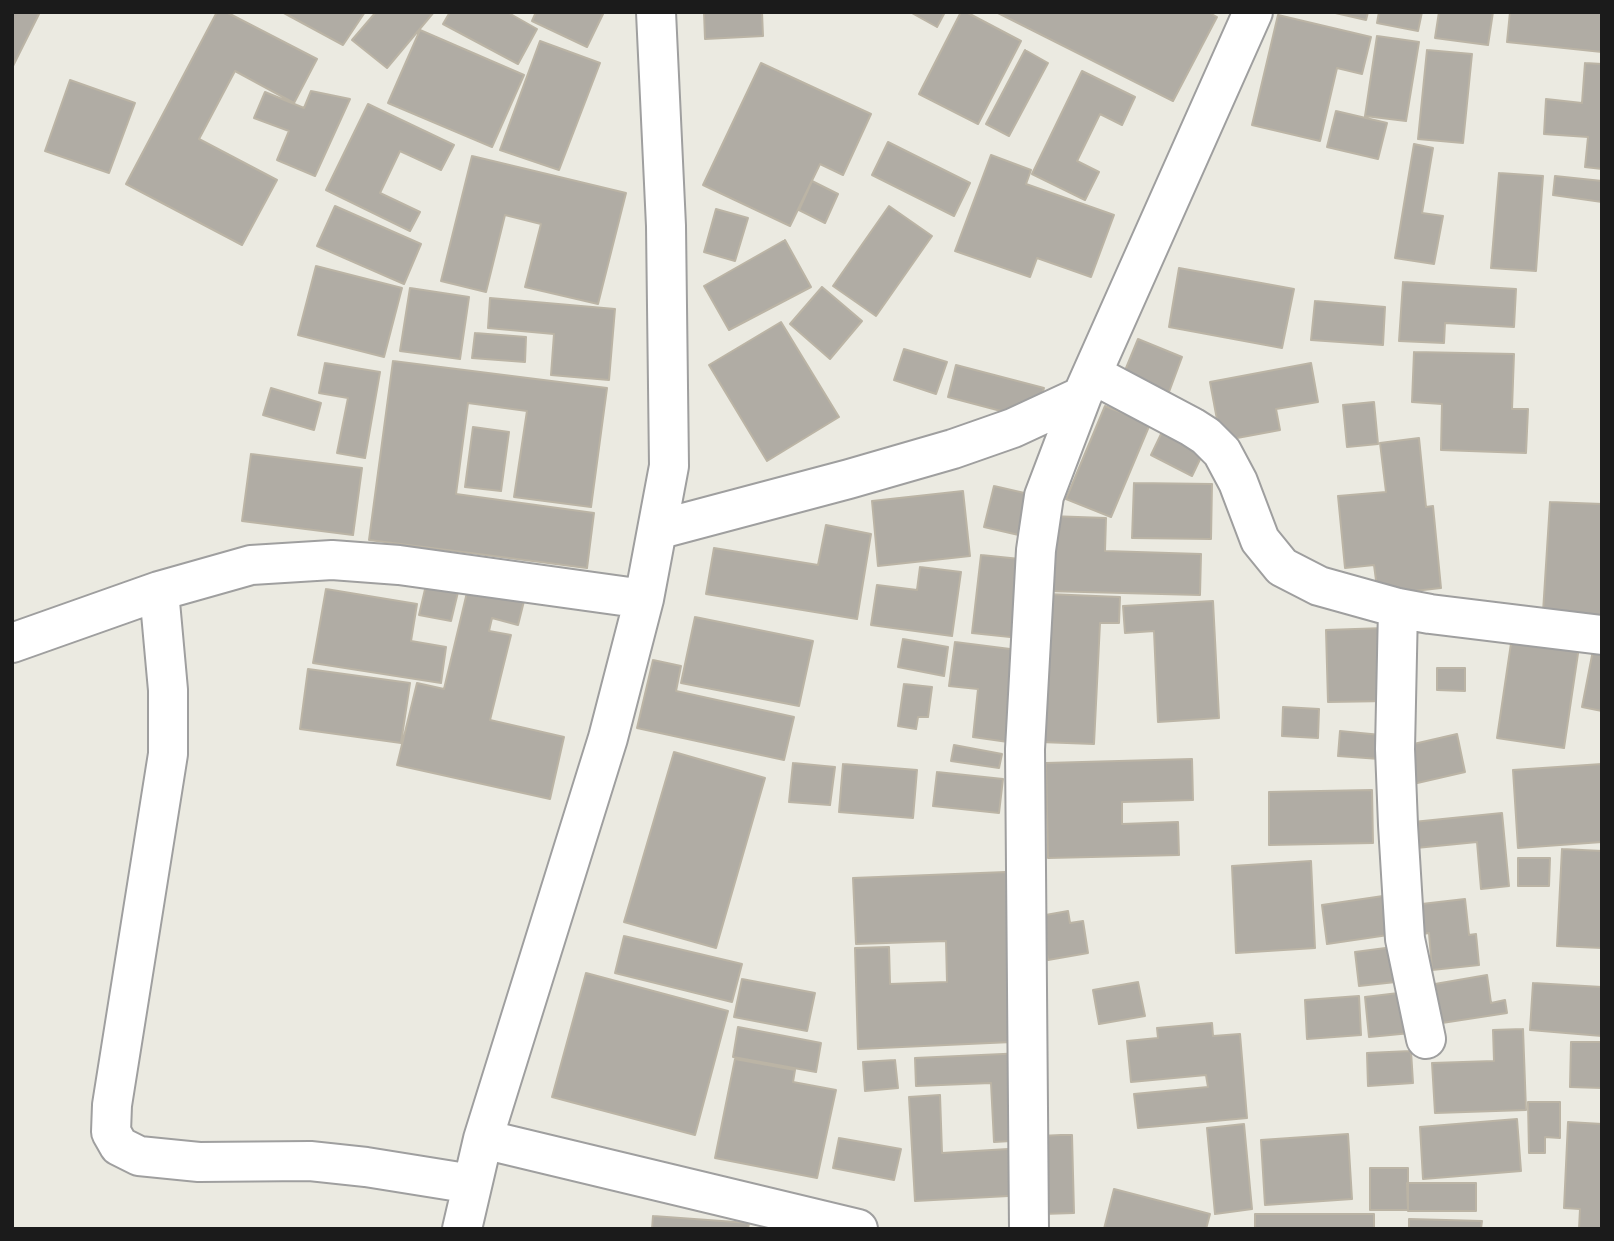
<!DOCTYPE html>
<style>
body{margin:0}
#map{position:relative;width:1614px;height:1241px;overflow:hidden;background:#ebeae1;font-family:"Golos Text",sans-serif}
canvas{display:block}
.frame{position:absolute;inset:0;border:14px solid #1b1b1b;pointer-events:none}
</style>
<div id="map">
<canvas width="1614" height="1241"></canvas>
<div class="frame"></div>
</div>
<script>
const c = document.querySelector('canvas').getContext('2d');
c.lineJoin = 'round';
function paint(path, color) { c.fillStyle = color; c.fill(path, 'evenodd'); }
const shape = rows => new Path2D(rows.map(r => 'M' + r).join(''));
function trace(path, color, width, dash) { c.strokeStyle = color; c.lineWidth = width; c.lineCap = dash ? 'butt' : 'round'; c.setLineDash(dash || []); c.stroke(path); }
const building = shape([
 [12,12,40,12,12,68,12,12],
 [217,12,226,12,317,59,294,103,235,71,199,139,277,180,242,245,126,184,217,12],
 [282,12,365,12,343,45,282,12],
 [376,12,434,12,387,68,352,40,376,12],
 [450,12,507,12,537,29,518,64,443,24,450,12],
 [536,12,604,12,587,47,532,21,536,12],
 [704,12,762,12,763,36,705,39,704,12],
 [910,12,945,12,937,27,910,12],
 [961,12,966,12,1021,41,978,124,919,94,961,12],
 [996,12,1208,12,1217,17,1173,101,996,12],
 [1331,12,1368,12,1366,20,1331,12],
 [1379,12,1422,12,1418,31,1377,23,1379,12],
 [1439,12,1493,12,1488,45,1435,38,1439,12],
 [1510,12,1602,12,1602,52,1507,42,1510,12],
 [1278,15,1371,37,1362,74,1337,68,1320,141,1252,125,1278,15],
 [420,30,524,75,492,147,388,103,420,30],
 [1377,36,1419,42,1406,121,1365,116,1377,36],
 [540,41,600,63,559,170,500,150,540,41],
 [1025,50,1048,63,1009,136,986,124,1025,50],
 [1427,50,1472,54,1463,143,1418,139,1427,50],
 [761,63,871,114,843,175,820,164,790,226,703,185,761,63],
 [1585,63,1602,64,1602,169,1585,167,1588,137,1544,134,1546,99,1582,103,1585,63],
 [1082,71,1135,97,1122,125,1100,114,1077,161,1099,172,1085,200,1032,174,1082,71],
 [70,80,135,103,109,173,45,151,70,80],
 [311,91,350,99,315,176,277,160,289,131,254,118,265,92,304,108,311,91],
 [368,104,454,145,441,170,400,151,380,193,420,212,410,231,326,190,368,104],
 [1336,111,1387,123,1378,159,1327,147,1336,111],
 [888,142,970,183,954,216,872,175,888,142],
 [1414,144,1433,148,1422,213,1443,216,1434,264,1395,258,1414,144],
 [991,155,1031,170,1026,184,1114,215,1091,277,1037,258,1030,277,955,251,991,155],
 [472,156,626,193,598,304,525,287,541,224,505,215,486,292,441,281,472,156],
 [1499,173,1543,176,1536,271,1491,268,1499,173],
 [1555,176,1602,181,1602,202,1553,195,1555,176],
 [812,181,838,194,825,223,799,210,812,181],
 [335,206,421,244,404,284,317,246,335,206],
 [889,206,932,236,876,316,833,286,889,206],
 [716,209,748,218,735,261,704,252,716,209],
 [785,240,811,287,729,330,704,286,785,240],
 [316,266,402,288,384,357,298,335,316,266],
 [1179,268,1294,289,1282,348,1169,327,1179,268],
 [1403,282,1516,289,1514,327,1445,323,1444,343,1399,341,1403,282],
 [822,287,862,321,830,359,790,324,822,287],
 [410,288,469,297,460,359,400,351,410,288],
 [490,298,615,309,609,380,551,375,554,334,488,328,490,298],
 [1315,301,1385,307,1383,345,1311,340,1315,301],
 [781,322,839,417,767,461,709,365,781,322],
 [475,333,526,337,525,362,472,358,475,333],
 [1138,339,1182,357,1169,392,1124,373,1138,339],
 [904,349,947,362,936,394,894,380,904,349],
 [1414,352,1514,354,1512,409,1528,409,1526,453,1441,450,1442,404,1412,402,1414,352],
 [393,361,607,388,591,507,514,497,527,411,468,403,456,494,594,513,587,568,369,540,393,361],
 [325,363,380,372,365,458,337,453,348,398,319,393,325,363],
 [1311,363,1318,402,1276,409,1280,430,1221,441,1210,382,1311,363],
 [956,365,1044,388,1035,420,948,397,956,365],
 [271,388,321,403,314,430,263,415,271,388],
 [1374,402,1378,444,1347,447,1343,405,1374,402],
 [1105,406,1150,424,1111,517,1066,499,1105,406],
 [473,427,509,432,501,491,465,487,473,427],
 [1163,430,1204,451,1192,476,1151,455,1163,430],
 [1419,438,1426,507,1433,506,1441,588,1378,595,1374,565,1345,568,1338,496,1386,492,1380,443,1419,438],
 [251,454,362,468,353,535,242,521,251,454],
 [1134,483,1212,484,1211,539,1132,538,1134,483],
 [994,486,1033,495,1023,536,984,527,994,486],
 [963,491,970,556,878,566,872,501,963,491],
 [1550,502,1602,504,1602,616,1543,612,1550,502],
 [1049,516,1106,518,1105,551,1201,554,1200,595,1046,591,1049,516],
 [826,525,871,534,857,619,706,594,714,548,818,565,826,525],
 [981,555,1030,560,1020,638,972,633,981,555],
 [920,567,961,572,952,636,871,625,877,585,917,590,920,567],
 [469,584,525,597,518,625,492,618,489,631,511,635,490,720,564,737,550,799,397,765,417,683,444,689,469,584],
 [426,585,458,592,451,621,419,615,426,585],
 [326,589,417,604,411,641,446,647,441,683,313,663,326,589],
 [1047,594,1120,597,1119,623,1100,623,1094,744,1040,742,1047,594],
 [1213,601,1219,718,1158,722,1154,631,1125,633,1123,606,1213,601],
 [695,617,813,641,799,706,681,683,695,617],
 [1385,628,1388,701,1328,702,1326,630,1385,628],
 [1513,630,1580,640,1564,748,1497,738,1513,630],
 [903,639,948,647,944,676,898,667,903,639],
 [1595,640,1602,641,1602,711,1582,707,1595,640],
 [955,642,1018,650,1008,742,973,737,978,689,949,686,955,642],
 [653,660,681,666,676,691,794,717,784,760,637,728,653,660],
 [1437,668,1465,668,1465,691,1437,690,1437,668],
 [308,669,410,683,401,743,300,729,308,669],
 [904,684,932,687,928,717,918,717,916,729,898,726,904,684],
 [1283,707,1319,709,1318,738,1282,736,1283,707],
 [1340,731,1381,735,1380,759,1338,756,1340,731],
 [1457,734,1465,772,1413,784,1405,746,1457,734],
 [954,745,1002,754,999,768,951,761,954,745],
 [674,752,765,778,716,948,624,922,674,752],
 [1192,759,1193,800,1122,802,1122,824,1178,822,1179,855,1048,858,1046,763,1192,759],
 [793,763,835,767,830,805,789,802,793,763],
 [843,764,917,770,913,818,839,812,843,764],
 [1602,764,1602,842,1518,848,1513,770,1602,764],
 [937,772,1003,779,999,813,933,806,937,772],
 [1372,790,1373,843,1269,845,1269,792,1372,790],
 [1502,813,1509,886,1481,889,1477,842,1416,848,1413,822,1502,813],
 [1562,849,1602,851,1602,948,1557,946,1562,849],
 [1518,858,1550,858,1549,886,1518,886,1518,858],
 [1311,861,1315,948,1236,953,1232,866,1311,861],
 [1006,872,1012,1042,858,1049,855,948,889,947,890,984,947,982,946,941,856,944,853,878,1006,872],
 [1383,896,1388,935,1327,944,1322,905,1383,896],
 [1465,899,1469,935,1476,934,1479,965,1432,970,1429,933,1416,935,1413,905,1465,899],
 [1068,911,1070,923,1083,921,1088,953,1048,960,1040,916,1068,911],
 [624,936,742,964,732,1002,615,973,624,936],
 [1401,946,1405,981,1359,986,1355,952,1401,946],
 [586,973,728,1011,695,1135,552,1097,586,973],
 [1487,975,1491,1003,1505,1000,1507,1013,1442,1023,1435,984,1487,975],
 [742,979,815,993,807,1031,734,1017,742,979],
 [1138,982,1145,1016,1099,1024,1093,990,1138,982],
 [1533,983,1602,987,1602,1036,1530,1030,1533,983],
 [1407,992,1411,1033,1369,1037,1365,997,1407,992],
 [1359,996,1361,1035,1307,1039,1305,1000,1359,996],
 [1212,1023,1213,1036,1240,1034,1247,1118,1138,1128,1134,1094,1208,1087,1206,1075,1131,1082,1127,1041,1158,1038,1157,1028,1212,1023],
 [738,1027,821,1043,816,1072,733,1057,738,1027],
 [1523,1029,1526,1110,1435,1113,1432,1063,1494,1061,1493,1030,1523,1029],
 [1571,1042,1602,1042,1602,1088,1570,1087,1571,1042],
 [1411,1051,1413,1083,1368,1086,1367,1053,1411,1051],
 [1025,1053,1028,1140,994,1142,991,1083,916,1086,915,1058,1025,1053],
 [735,1059,795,1070,793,1082,836,1090,817,1178,715,1158,735,1059],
 [895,1060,898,1088,865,1091,863,1062,895,1060],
 [940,1095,942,1153,1025,1148,1027,1195,915,1201,909,1097,940,1095],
 [1528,1102,1560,1102,1560,1138,1545,1137,1545,1153,1529,1153,1528,1102],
 [1517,1119,1521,1171,1423,1179,1420,1127,1517,1119],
 [1568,1122,1602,1124,1602,1229,1579,1229,1580,1209,1564,1208,1568,1122],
 [1244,1124,1252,1209,1215,1214,1207,1128,1244,1124],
 [1348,1134,1352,1199,1265,1205,1261,1140,1348,1134],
 [1061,1135,1072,1135,1074,1213,1042,1214,1040,1136,1061,1135],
 [839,1138,901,1149,894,1180,833,1168,839,1138],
 [1370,1168,1408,1168,1408,1210,1370,1210,1370,1168],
 [1407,1183,1476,1183,1476,1211,1408,1211,1407,1183],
 [1114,1189,1210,1214,1206,1229,1104,1229,1114,1189],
 [1255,1214,1374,1214,1374,1229,1255,1229,1255,1214],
 [653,1216,749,1223,748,1229,652,1229,653,1216],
 [1409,1219,1482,1221,1481,1229,1409,1229,1409,1219]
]);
paint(building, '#b0aca4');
trace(building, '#bbb4a5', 2);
const minor = shape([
 [1092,374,1192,427,1206,436,1222,452,1238,482,1260,540,1282,567,1319,586,1398,608,1430,614,1602,635],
 [657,530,849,479,953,449,1013,428,1082,396],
 [159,591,168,690,168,754,112,1105,111,1132,119,1146,139,1156,199,1162,310,1161,366,1167,472,1184],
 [1398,608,1395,749,1398,825,1405,939,1426,1039],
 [12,643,159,591,251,565,332,560,399,565,644,599],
 [483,1139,858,1229],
 [462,1229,483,1139,608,738,644,599,669,466,666,226,656,12],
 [1029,1229,1025,749,1036,550,1044,496,1082,396,1253,12]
]);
trace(minor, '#9f9f9f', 42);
trace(minor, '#fff', 38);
</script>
